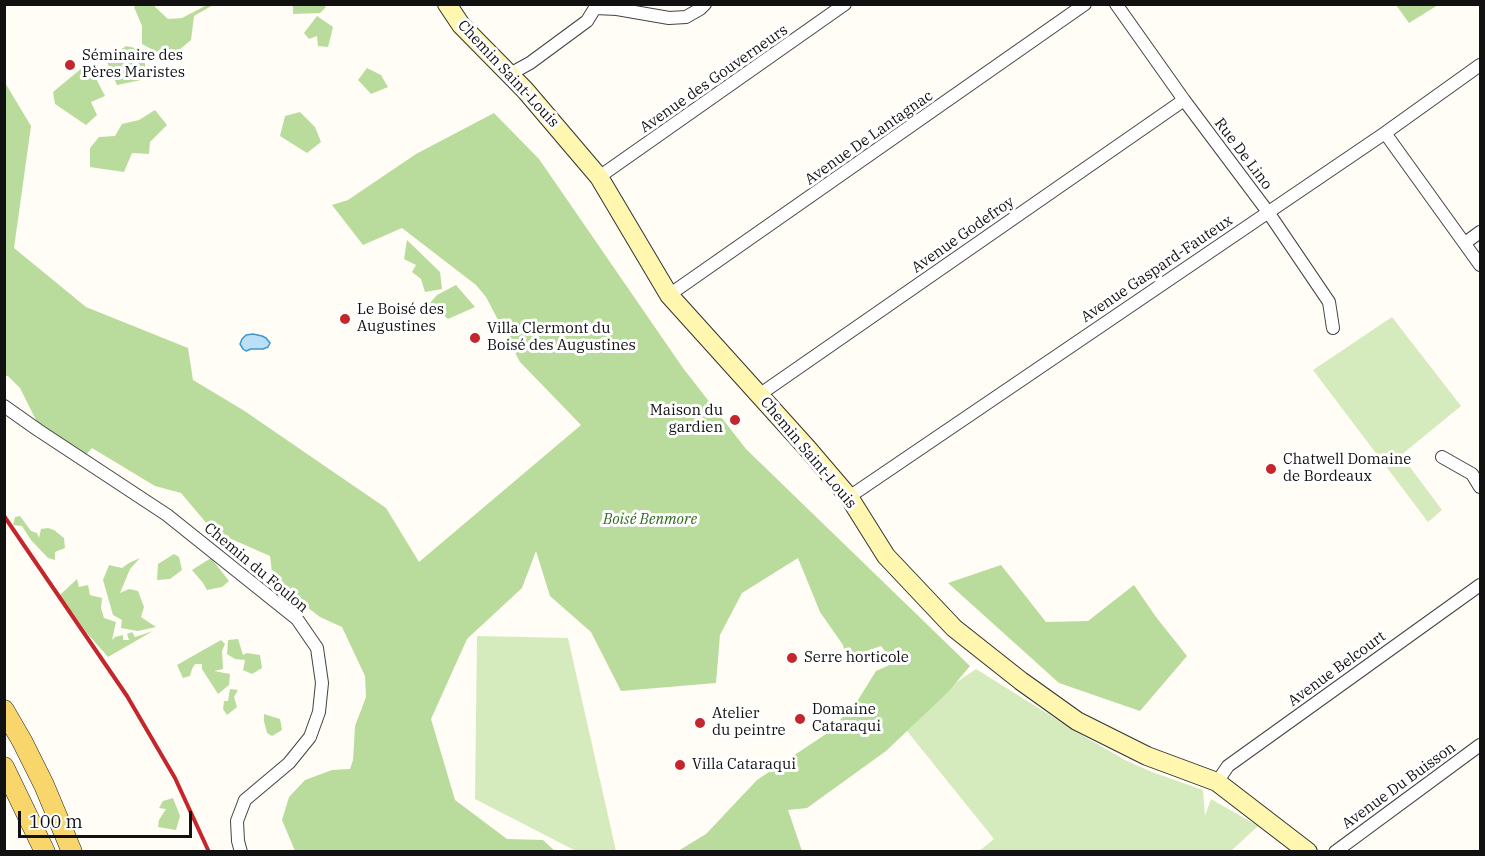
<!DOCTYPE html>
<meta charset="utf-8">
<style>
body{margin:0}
#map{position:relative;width:1485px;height:856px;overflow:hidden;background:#fffdf5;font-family:"IBM Plex Serif",serif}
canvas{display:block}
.frame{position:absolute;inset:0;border:6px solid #111;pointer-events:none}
.scale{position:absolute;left:18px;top:811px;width:174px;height:27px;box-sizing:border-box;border:3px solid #111;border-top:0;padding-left:8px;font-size:18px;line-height:21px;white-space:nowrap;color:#111;-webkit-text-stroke:4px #fff;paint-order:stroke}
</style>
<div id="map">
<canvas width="1485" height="856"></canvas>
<div class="frame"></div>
<div class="scale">100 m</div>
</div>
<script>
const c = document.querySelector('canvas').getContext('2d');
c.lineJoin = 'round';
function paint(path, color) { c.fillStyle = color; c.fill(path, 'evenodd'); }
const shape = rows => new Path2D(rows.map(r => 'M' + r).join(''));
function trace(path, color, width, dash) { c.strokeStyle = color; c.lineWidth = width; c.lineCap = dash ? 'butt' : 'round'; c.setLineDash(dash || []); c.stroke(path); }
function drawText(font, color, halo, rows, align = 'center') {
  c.font = font + ' "IBM Plex Serif",serif'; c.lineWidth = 6; c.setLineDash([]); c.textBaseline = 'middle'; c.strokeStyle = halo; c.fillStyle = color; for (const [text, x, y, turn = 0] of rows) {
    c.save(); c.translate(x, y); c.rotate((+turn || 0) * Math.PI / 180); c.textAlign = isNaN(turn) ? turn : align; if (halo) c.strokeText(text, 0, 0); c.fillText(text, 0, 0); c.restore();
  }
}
paint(shape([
 [1392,317,1461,406,1401,455,1442,510,1428,522,1313,370],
 [477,636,568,638,616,851,576,851,475,799],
 [976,669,1085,737,1127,761,1152,772,1203,790,1205,816,1211,799,1258,826,1231,851,979,851,994,839,907,731,954,684]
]), '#d5ebbd');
paint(shape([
 [138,4,153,5,168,19,182,18,207,5,213,5,194,16,191,40,178,51,166,57,142,44,142,26,134,7],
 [293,5,323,5,326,7,320,13,293,14],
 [1396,5,1438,5,1409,23],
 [317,16,333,27,328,47,318,46,317,36,309,39,304,33],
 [126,46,144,50,146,79,117,85,106,60],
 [88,63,105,96,91,102,97,115,86,125,55,104,53,92],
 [367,68,381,75,388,87,371,94,358,80],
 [4,81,31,126,14,248,86,307,188,348,193,380,243,410,386,508,419,562,581,425,520,362,486,297,476,285,402,228,363,245,332,205,348,200,416,154,494,113,539,159,683,368,746,449,970,666,948,692,886,751,807,808,788,810,802,851,678,851,706,834,757,780,829,732,858,700,876,671,894,663,881,646,846,658,843,645,820,612,798,558,742,593,720,635,716,683,621,691,591,632,550,596,536,551,522,588,467,639,431,719,455,800,507,839,543,840,555,851,295,851,282,820,289,797,305,780,332,770,350,769,353,760,355,726,366,697,365,676,342,627,320,617,303,604,274,589,270,556,229,538,208,525,181,493,155,486,92,448,84,457,43,434,20,388,8,376,5,376],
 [155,110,167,125,150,142,149,154,132,153,124,172,90,167,90,148,99,137,115,136,122,124,139,120],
 [300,112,315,127,321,142,307,153,280,136,285,116],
 [407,240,440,272,442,289,425,292,421,279,412,272,416,265,404,259],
 [456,285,475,307,448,319,430,303,437,295],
 [20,516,31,531,37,533,39,538,41,529,48,528,54,530,64,538,65,548,55,552,55,560,48,558,31,540,22,526,13,525,15,517],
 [174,554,179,557,182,570,170,579,157,580,158,564],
 [140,558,130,569,120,593,129,589,138,591,144,607,141,617,156,627,138,631,121,628,122,620,113,615,103,580,109,565,122,568,129,563],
 [211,558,229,581,222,587,207,590,203,583,192,570],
 [1001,565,1046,622,1088,621,1134,585,1156,617,1187,656,1140,711,1059,683,948,583],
 [77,579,79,587,88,585,90,595,102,598,101,608,104,618,116,622,112,640,115,637,123,635,123,640,129,640,127,634,132,632,135,637,153,631,108,657,86,632,60,595],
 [238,639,243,655,247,653,260,655,262,668,252,674,243,670,245,660,235,659,227,654,228,640],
 [221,640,225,644,222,651,223,669,214,671,230,674,229,685,218,694,202,669,202,664,195,664,192,669,190,676,183,678,177,665],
 [230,689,238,690,234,697,237,707,227,715,223,709,224,701,228,701],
 [264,714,280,719,282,730,272,736,267,733,264,721],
 [173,798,180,816,176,830,158,827,159,820,166,809,159,808,163,801]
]), '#b9dc9c');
const water = shape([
 [253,334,262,336,266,338,270,343,268,347,263,349,251,349,246,351,243,349,240,344,242,339,246,335,253,334]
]);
paint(water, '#b9e0f7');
trace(water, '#3f96cf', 1.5);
const street = shape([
 [1116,4,1184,100,1268,212,1329,302,1333,328],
 [595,8,617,9,669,18,686,17,700,9,705,4],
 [510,74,530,63,587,21,595,8],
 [1385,133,1480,265],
 [599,177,845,4],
 [1465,243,1480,232],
 [669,295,1085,4],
 [759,395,1184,100],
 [4,406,38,430,167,515,297,619,317,648,322,683,319,712,310,737,289,763,245,800,237,821,238,841,241,852],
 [1442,457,1472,474,1480,487],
 [849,497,1385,133,1480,65],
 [1217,782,1228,766,1480,585],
 [1335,852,1480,745]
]);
const secondary = shape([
 [447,4,461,25,525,90,599,177,669,295,808,449,849,497,886,556,954,628,1021,681,1077,721,1147,756,1217,782,1308,852]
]);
const primary = shape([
 [4,710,22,741,44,785,72,852],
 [4,767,45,852]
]);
trace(street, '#444', 14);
trace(secondary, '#333', 20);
trace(primary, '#222', 21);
trace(street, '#fff', 12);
trace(secondary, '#fff6b0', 18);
trace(primary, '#f9d66b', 20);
trace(shape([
 [4,516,127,696,175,778,209,852]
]), '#c4262e', 4);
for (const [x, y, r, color] of [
 [70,65,6,"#c4262e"],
 [345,319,6,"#c4262e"],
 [475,338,6,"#c4262e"],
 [735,420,6,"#c4262e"],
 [1271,469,6,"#c4262e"],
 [792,658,6,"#c4262e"],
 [800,719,6,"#c4262e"],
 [700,723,6,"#c4262e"],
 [680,765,6,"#c4262e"]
]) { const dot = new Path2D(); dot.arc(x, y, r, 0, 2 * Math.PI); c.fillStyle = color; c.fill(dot); trace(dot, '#fff', 2); }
drawText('15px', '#111', '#fff', [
 ["Séminaire des",82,56],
 ["Pères Maristes",82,73],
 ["Le Boisé des",357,310],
 ["Augustines",357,327],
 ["Villa Clermont du",487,329],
 ["Boisé des Augustines",487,346],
 ["Maison du",723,411,"right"],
 ["gardien",723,428,"right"],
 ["Chatwell Domaine",1283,460],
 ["de Bordeaux",1283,477],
 ["Serre horticole",804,658],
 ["Domaine",812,710],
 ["Cataraqui",812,727],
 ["Atelier",712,714],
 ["du peintre",712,731],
 ["Villa Cataraqui",692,765]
], 'left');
drawText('15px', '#111', '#fff', [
 ["Chemin Saint-Louis",508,74,47],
 ["Avenue des Gouverneurs",714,79,-35],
 ["Avenue De Lantagnac",869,138,-35],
 ["Rue De Lino",1243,154,53],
 ["Avenue Godefroy",963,235,-35],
 ["Avenue Gaspard-Fauteux",1157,269,-34],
 ["Chemin Saint-Louis",808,453,50],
 ["Chemin du Foulon",256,568,40],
 ["Avenue Belcourt",1337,669,-36],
 ["Avenue Du Buisson",1399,786,-36]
]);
drawText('italic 15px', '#2f6b1f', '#fff', [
 ["Boisé Benmore",650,520]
]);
</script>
